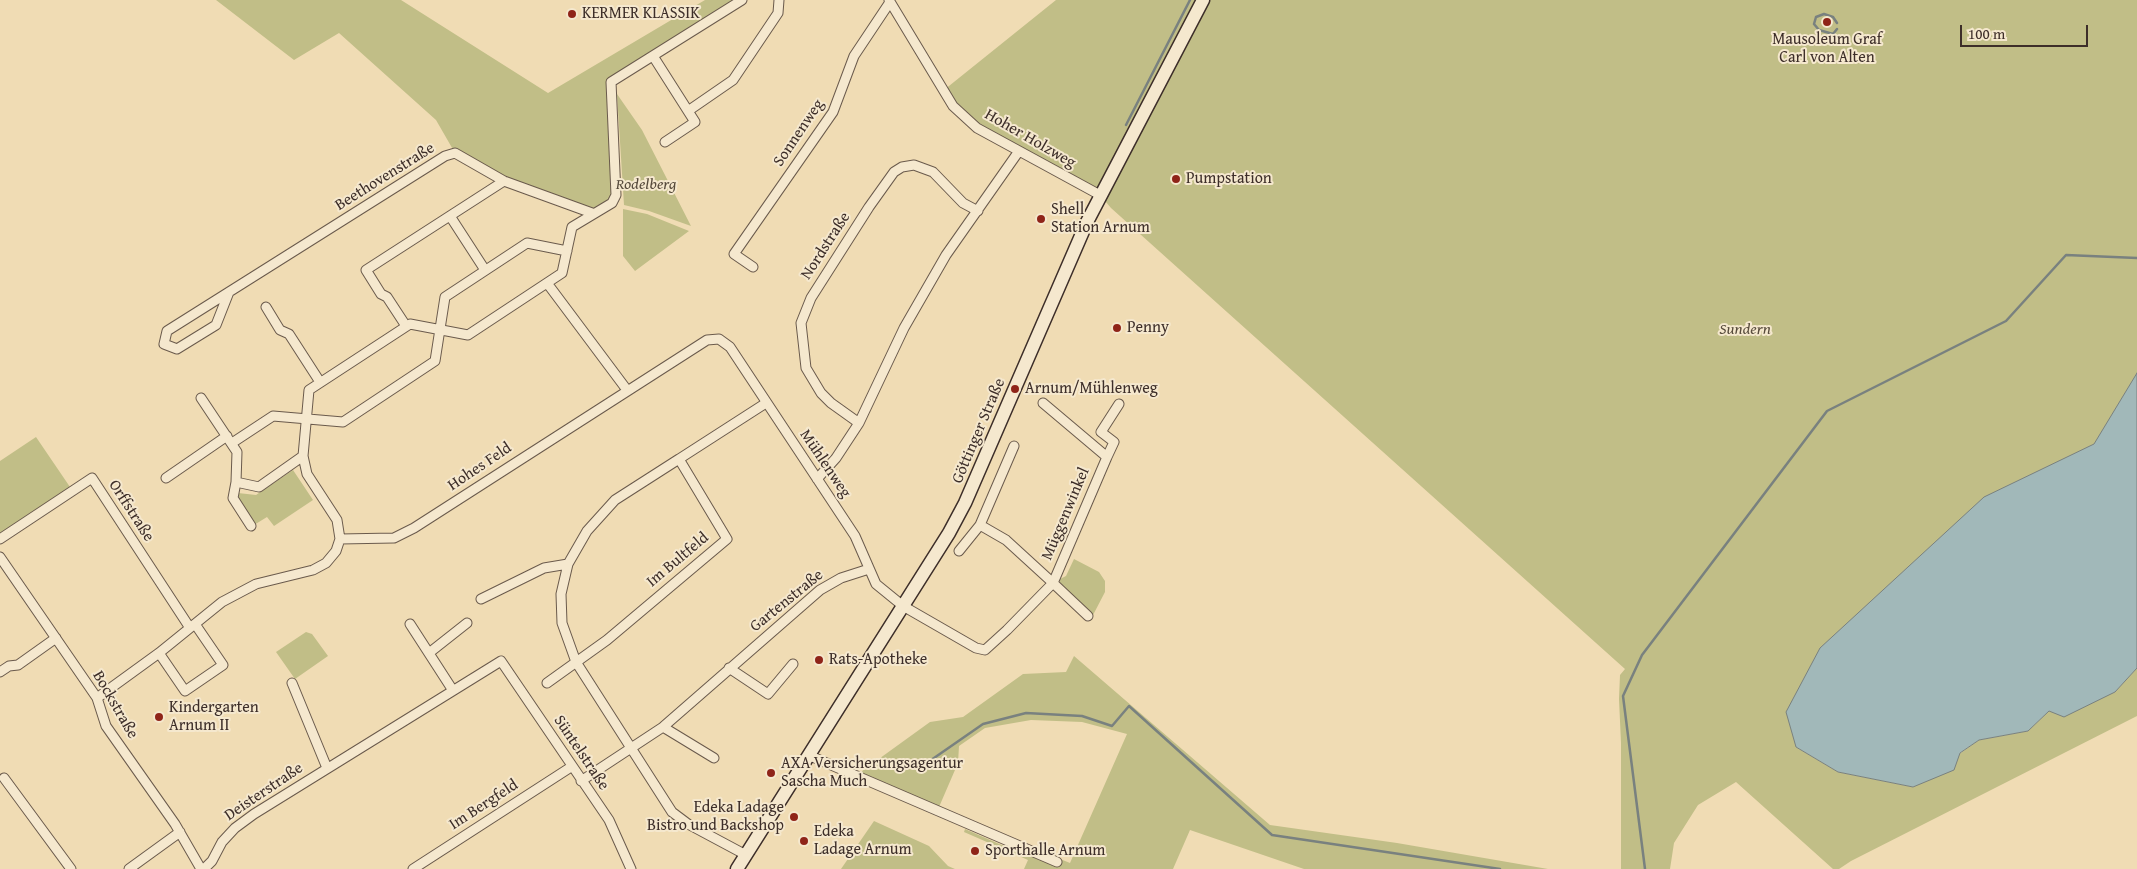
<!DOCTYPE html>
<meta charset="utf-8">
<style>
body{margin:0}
#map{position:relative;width:2137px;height:869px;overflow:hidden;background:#f0dcb4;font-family:"Gentium Book Plus",serif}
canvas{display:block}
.scale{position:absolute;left:1960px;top:25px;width:128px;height:22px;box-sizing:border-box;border:2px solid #3d2e29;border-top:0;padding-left:6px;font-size:15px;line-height:18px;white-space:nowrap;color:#3d2e29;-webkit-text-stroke:4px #f5e8ce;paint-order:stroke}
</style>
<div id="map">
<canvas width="2137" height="869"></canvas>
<div class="scale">100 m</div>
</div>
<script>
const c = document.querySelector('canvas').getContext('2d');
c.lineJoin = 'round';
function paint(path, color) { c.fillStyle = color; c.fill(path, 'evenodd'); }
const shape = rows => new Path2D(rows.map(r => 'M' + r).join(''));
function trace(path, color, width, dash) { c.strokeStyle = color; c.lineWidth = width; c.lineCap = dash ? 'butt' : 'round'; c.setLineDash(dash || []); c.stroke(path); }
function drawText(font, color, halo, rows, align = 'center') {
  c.font = font + ' "Gentium Book Plus",serif'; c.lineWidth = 4; c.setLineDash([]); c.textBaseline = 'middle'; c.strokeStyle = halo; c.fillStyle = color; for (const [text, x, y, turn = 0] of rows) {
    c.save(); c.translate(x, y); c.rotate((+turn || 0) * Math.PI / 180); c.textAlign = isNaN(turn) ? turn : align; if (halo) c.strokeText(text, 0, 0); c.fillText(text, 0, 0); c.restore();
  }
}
paint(shape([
 [216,0,401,0,548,93,705,0,740,0,612,82,616,195,592,213,504,181,455,153,436,120,339,33,294,60],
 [1056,0,2137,0,2137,455,1796,747,1838,772,1913,787,1979,740,2028,731,2049,711,2115,692,2137,668,2137,716,1851,861,1839,869,1833,869,1736,782,1698,805,1674,843,1670,869,1621,869,1621,743,1619,699,1620,675,1625,669,1111,208,1100,195,977,128,944,90],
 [617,94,642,130,691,226,649,211,624,205],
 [623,209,647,214,689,231,635,271,623,256],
 [36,437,70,487,0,534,0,461],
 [293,470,313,500,274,526,267,517,254,525,237,500,238,493,256,495],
 [1074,559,1099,572,1105,581,1105,592,1092,617,1060,588,1060,579,1066,576],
 [306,632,312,634,328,656,295,679,276,652],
 [1074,656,1270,825,1397,843,1548,869,1304,869,1190,830,1173,869,1024,869,1028,860,964,832,965,829,1029,857,1033,848,1070,863,1127,734,1082,722,1031,720,985,728,959,746,958,763,939,807,858,774,930,722,963,717,1023,674,1066,672],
 [874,821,929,846,948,866,955,869,841,869]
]), '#c1be87');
const water = shape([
 [2137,373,2137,668,2115,692,2064,717,2049,711,2028,731,1979,740,1960,753,1954,770,1913,787,1838,772,1796,747,1786,712,1820,648,1984,497,2094,444,2137,373]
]);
paint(water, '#a1b8b9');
trace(water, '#79817f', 1);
trace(shape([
 [1837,29,1833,34,1819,30,1814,24,1816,17,1824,14,1833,17,1837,23],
 [1126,125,1190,0],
 [921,767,983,724,1026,713,1082,716,1112,726,1129,706,1272,835,1500,869],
 [1645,869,1623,696,1642,655,1827,411,2006,321,2066,255,2137,258]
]), '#79817f', 2.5);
const street = shape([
 [889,0,953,106,977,128,1100,195],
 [653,56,688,111,733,80,778,13,779,0],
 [665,142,695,122,688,111],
 [450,216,485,270],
 [753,267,734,254,833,112,854,56,890,2],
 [547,283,627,390],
 [229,292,216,325,177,349,164,344,167,331,445,156,455,153,504,181,592,213],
 [266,307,280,330,289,334,320,382],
 [406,326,387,297,381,294,366,270,504,181],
 [201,398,237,452,236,482,259,487,303,456],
 [1043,403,1107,457,1053,583,1088,616],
 [859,423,831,403,821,393,806,368,801,323,811,298,869,207,894,172,902,167,914,165,933,172,963,203,978,211],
 [232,443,273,416,343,422,435,361,445,297,527,243,567,251],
 [1107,457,1114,442,1101,432,1119,404],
 [679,459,615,500,587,531,568,564,561,594,562,623,576,662,672,812,688,824,746,855],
 [166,478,227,436],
 [817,479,836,458,859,423,904,328,946,255,1019,151],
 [236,482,233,498,251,526],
 [0,539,92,478,190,628],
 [340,539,394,538,414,528,707,340,719,339,730,347,855,536,876,584,903,606,976,648,985,650,1007,630,1053,583,1006,540,980,525,1014,446],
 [959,551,980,525],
 [0,557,97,698,106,726,175,824,201,869],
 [481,599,544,568,568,564],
 [410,624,452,689],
 [159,653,185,691,223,665,195,624],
 [429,653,467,623],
 [729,668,768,694,793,664],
 [0,672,9,666,18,665,56,638],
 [292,683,327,768],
 [547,683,607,640,727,539,679,459,766,403],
 [97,698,159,653,222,602,256,584,313,570,326,563,336,551,340,539,337,520,307,474,303,456,309,390,410,324,468,335,562,273,572,227,612,203,616,195,611,82,742,0],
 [663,727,714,758],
 [808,755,1057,862],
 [4,778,71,869],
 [581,781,663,727,820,590,841,578,869,569],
 [129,869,180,832],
 [204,869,212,861,222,842,235,828,254,814,501,661,609,820,631,869],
 [413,869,571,767]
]);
const secondary = shape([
 [737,869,949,533,965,503,1087,222,1203,0]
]);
trace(street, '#6a5a4c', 11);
trace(secondary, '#3d2e29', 15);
trace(street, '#f5e8ce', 9);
trace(secondary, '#f5e8ce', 12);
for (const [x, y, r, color] of [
 [572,14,5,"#8f2418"],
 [1827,22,5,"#8f2418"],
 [1176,179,5,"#8f2418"],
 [1041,219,5,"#8f2418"],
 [1117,328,5,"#8f2418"],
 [1015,389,5,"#8f2418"],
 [819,660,5,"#8f2418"],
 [159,717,5,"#8f2418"],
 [771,773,5,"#8f2418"],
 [794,817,5,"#8f2418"],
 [804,841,5,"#8f2418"],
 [975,851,5,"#8f2418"]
]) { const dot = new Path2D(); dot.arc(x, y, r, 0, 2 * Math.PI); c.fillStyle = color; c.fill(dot); trace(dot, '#f5e8ce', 2); }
drawText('16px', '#3d2e29', '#f5e8ce', [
 ["KERMER KLASSIK",582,14],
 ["Mausoleum Graf",1827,40,"center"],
 ["Carl von Alten",1827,58,"center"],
 ["Pumpstation",1186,179],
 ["Shell",1051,210],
 ["Station Arnum",1051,228],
 ["Penny",1127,328],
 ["Arnum/Mühlenweg",1025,389],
 ["Rats-Apotheke",829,660],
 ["Kindergarten",169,708],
 ["Arnum II",169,726],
 ["AXA Versicherungsagentur",781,764],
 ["Sascha Much",781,782],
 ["Edeka Ladage",784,808,"right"],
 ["Bistro und Backshop",784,826,"right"],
 ["Edeka",814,832],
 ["Ladage Arnum",814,850],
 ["Sporthalle Arnum",985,851]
], 'left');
drawText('16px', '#3d2e29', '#f5e8ce', [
 ["Sonnenweg",799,133,-56],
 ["Hoher Holzweg",1030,139,30],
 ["Beethovenstraße",385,177,-32],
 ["Nordstraße",826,246,-57],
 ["Göttinger Straße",979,431,-67],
 ["Mühlenweg",825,464,56],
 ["Hohes Feld",480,467,-34],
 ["Orffstraße",131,511,57],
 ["Müggenwinkel",1066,514,-67],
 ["Im Bultfeld",678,560,-40],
 ["Gartenstraße",787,601,-39],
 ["Bockstraße",115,705,60],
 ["Süntelstraße",581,753,56],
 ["Deisterstraße",264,792,-34],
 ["Im Bergfeld",484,805,-33]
]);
drawText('italic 16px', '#574b3c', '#f5e8ce', [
 ["Rodelberg",646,185],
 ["Sundern",1745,330]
]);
</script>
